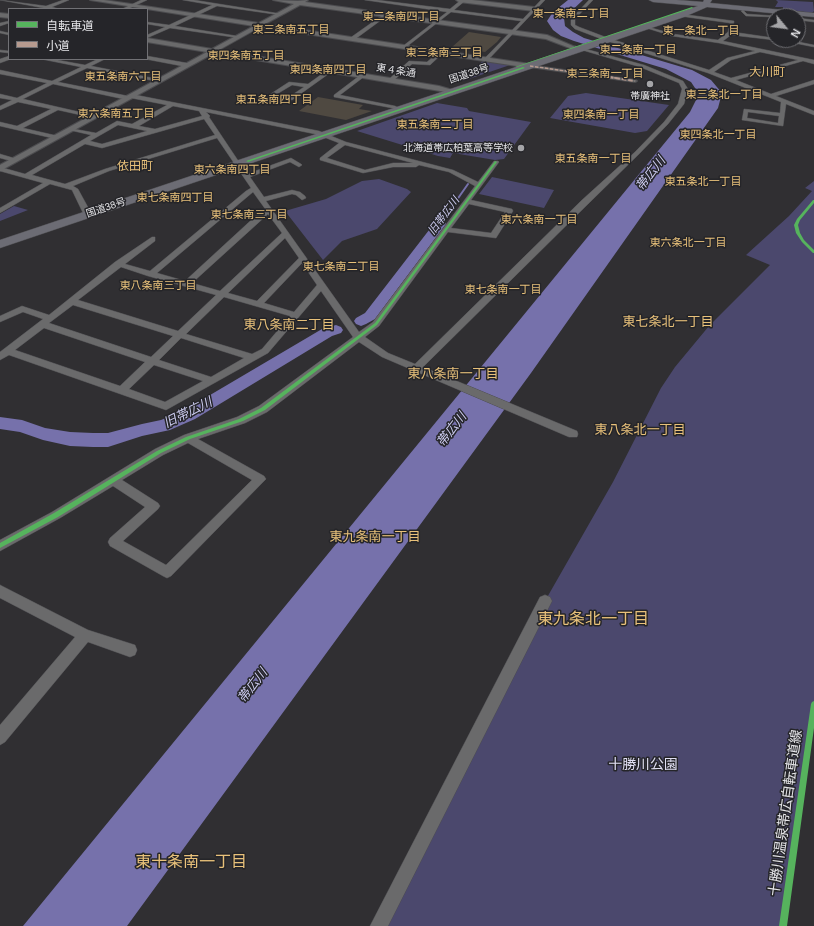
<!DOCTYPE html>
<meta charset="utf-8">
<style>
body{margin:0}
#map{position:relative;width:814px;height:926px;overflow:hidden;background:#302f32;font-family:Helvetica,"Noto Sans JP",sans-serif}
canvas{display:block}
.legend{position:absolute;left:8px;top:8px;width:140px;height:52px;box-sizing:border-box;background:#252529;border:1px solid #717175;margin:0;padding:5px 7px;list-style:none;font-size:12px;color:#e4e4e7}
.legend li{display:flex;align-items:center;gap:8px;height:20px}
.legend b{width:20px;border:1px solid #717175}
.north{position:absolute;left:766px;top:8px;width:40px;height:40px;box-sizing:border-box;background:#252529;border:1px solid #717175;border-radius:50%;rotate:119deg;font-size:11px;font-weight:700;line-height:16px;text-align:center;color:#e4e4e7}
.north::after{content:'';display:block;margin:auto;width:14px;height:18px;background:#a5a5a8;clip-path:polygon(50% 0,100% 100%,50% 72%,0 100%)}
</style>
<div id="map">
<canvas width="814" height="926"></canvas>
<ul class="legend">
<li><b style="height:5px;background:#56b35d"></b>自転車道</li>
<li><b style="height:5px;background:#b69a8f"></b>小道</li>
</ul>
<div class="north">N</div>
</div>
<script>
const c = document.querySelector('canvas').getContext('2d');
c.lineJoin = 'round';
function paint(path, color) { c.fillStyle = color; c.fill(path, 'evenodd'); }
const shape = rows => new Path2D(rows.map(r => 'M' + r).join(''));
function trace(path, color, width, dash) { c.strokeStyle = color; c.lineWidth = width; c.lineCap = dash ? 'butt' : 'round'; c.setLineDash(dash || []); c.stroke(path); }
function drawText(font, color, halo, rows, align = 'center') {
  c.font = font + ' Helvetica,"Noto Sans JP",sans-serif'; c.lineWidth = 3; c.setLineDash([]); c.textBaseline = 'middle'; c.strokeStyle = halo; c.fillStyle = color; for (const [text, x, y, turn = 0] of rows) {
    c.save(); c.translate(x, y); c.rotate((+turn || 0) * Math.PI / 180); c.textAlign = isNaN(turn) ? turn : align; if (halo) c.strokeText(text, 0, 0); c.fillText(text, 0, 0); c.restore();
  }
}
paint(shape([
 [776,0,813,2,814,11,812,13,783,9,783,7,775,7,778,2],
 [484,60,513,64,463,81,460,81],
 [586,93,669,105,647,131,635,133,550,118,568,96],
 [437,103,467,108,469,111,531,122,504,159,495,160,453,153,450,158,438,156,357,131],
 [492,177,554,190,544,208,479,194],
 [379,179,407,189,411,192,377,229,342,241,323,260,285,211,326,199,362,181],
 [814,181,814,704,783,926,379,926,545,601,613,482,661,388,675,367,709,326,770,265,746,255,789,216,812,191,805,188],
 [14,206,28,210,0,221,0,214]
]), '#4b486d');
paint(shape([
 [568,0,583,0,564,18,565,26,573,32,584,38,692,70,711,80,722,93,718,108,531,373,127,926,23,926,690,112,699,94,691,82,666,69,574,41,561,36,553,30,547,21,553,12]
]), '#7671ab');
trace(shape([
 [440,224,468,184]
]), '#7671ab', 2);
paint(shape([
 [440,220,444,221,446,224,375,319,366,324,361,326,356,324,354,321,356,318,365,313,436,221,440,220],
 [336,325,341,327,343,330,341,333,332,336,195,419,170,430,142,436,108,447,93,447,70,446,43,440,20,432,0,429,0,417,22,420,45,428,70,432,93,433,108,433,142,424,161,420,183,411,322,329,336,325]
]), '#7671ab');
paint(shape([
 [469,32,501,37,497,42,485,52,452,47],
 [318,97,363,105,359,109,372,111,346,120,299,111]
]), '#4f4941');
const pedestrian = shape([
 [529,65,635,80,637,81,635,82,530,67,529,65]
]);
const minor = shape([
 [0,0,46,6,63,0,69,0,52,7,59,9,49,9,0,0],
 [141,0,147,0,128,9,122,9,141,0],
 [183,0,194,0,282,14,280,15,217,6,175,26,237,36,239,38,170,28,147,38,147,35,165,27,147,24,147,22,169,25,212,5,183,0],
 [365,0,377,0,450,9,461,0,466,0,454,10,523,19,541,0,545,0,487,61,485,60,485,58,521,21,451,12,405,48,403,46,447,12,365,0],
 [589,0,593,0,575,19,575,25,579,27,608,38,709,70,727,58,755,51,719,43,672,36,643,27,645,26,673,34,718,40,728,32,730,23,679,16,681,14,734,21,733,32,774,38,774,40,776,40,774,40,731,35,723,41,814,60,814,64,803,61,736,80,771,94,814,80,814,84,776,96,814,111,814,115,786,104,783,126,742,120,744,109,780,113,781,102,708,73,604,40,575,29,571,25,571,19,589,0],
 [760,52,798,60,731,78,714,72,731,60,760,52],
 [748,112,779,116,778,123,747,118,748,112],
 [743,10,747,14,776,16,774,17,746,16,741,11,743,10],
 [384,14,388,15,354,40,350,40,350,38,384,14],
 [798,18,814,20,814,22,798,20,798,18],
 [9,21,9,23,0,26,0,23,9,21],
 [0,31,9,33,9,35,0,33,0,31],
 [779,40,789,40,814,45,814,47,779,40],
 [575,46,644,65,683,81,688,89,684,104,668,124,639,154,588,204,423,367,577,431,578,434,577,437,569,437,382,357,359,342,267,412,245,423,198,439,264,476,266,479,171,576,167,578,163,576,110,546,108,542,110,538,145,507,113,486,60,518,0,551,0,540,52,512,155,449,184,435,237,417,259,406,353,337,321,291,268,353,166,410,9,355,0,360,0,352,43,319,23,312,0,322,0,316,22,306,49,315,115,262,152,237,155,237,155,241,125,264,150,271,246,191,251,188,217,138,109,171,73,186,78,189,90,211,89,213,83,213,72,190,50,184,0,213,0,208,43,183,0,171,0,167,25,174,91,135,69,130,69,128,96,133,117,121,132,124,167,105,131,98,128,100,53,84,23,99,97,116,94,118,58,110,23,128,58,136,59,137,56,139,0,126,0,122,17,126,51,109,18,102,0,110,0,106,12,100,0,98,0,94,17,98,47,83,0,74,0,70,52,81,81,67,41,59,52,59,85,65,98,59,105,59,91,66,163,80,160,82,87,68,58,82,128,96,131,94,319,131,346,142,453,170,478,182,494,161,498,161,499,162,471,200,512,209,513,211,496,238,448,232,379,326,365,337,388,353,415,364,582,200,635,152,664,122,678,104,682,89,679,83,640,67,575,48,575,46],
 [173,106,199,111,202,116,155,129,139,126,173,106],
 [206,112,320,135,321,136,339,143,320,158,320,160,363,173,393,167,416,167,419,165,449,172,475,186,373,322,359,332,266,201,292,194,296,195,302,200,306,198,305,196,300,192,292,190,264,197,250,177,290,162,299,167,302,165,301,164,291,158,247,174,209,117,210,116,206,112],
 [204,119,215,135,105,169,65,184,32,175,85,144,102,148,204,119],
 [118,125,147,131,102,144,90,141,118,125],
 [345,145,413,163,393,163,365,170,327,158,345,145],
 [253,192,266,210,260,212,185,281,157,273,253,192],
 [469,204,505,212,491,233,451,228,469,204],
 [268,214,282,233,220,291,192,283,268,214],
 [285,238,299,258,257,301,228,293,285,238],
 [302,263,317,285,294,312,264,303,302,263],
 [121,267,148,276,216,295,178,331,78,300,121,267],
 [224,297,290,316,262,349,252,354,186,334,224,297],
 [73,305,173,336,151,357,49,323,73,305],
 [44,328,145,362,120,386,15,350,44,328],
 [181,338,244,358,211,377,159,360,181,338],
 [154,365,203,381,165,402,129,389,154,365],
 [188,443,252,480,166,565,123,541,158,509,160,506,158,503,122,480,163,455,188,443],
 [0,50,9,51,9,53,0,52,0,50],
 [440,51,444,52,430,65,412,64,393,81,388,80,409,61,427,62,440,51],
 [9,56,9,59,11,59,0,63,0,59,9,56],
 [147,56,187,63,190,65,187,67,145,59,147,59,147,56],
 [329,69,334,70,292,100,269,95,289,82,308,84,329,69],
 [292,85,304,87,289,97,277,94,292,85],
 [363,73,365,74,365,76,340,95,395,106,397,107,397,109,334,97,334,95,363,73],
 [0,154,17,159,18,160,15,162,0,158,0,154],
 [0,585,88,630,135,645,137,650,135,655,130,657,88,642,5,742,0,745,0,725,75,637,0,598,0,585],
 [545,595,550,597,552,601,550,605,388,926,370,926,540,597,545,595]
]);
const tertiary = shape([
 [90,0,104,0,259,23,294,4,273,0,298,1,308,0,305,2,547,35,580,49,575,50,546,39,300,5,265,24,530,64,533,66,530,68,260,27,219,50,439,86,456,91,452,93,214,53,0,171,0,165,207,52,147,42,147,38,212,49,254,26,90,0],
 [456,0,472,0,534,7,537,9,534,11,459,2,456,0],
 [0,13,9,14,9,18,0,17,0,13]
]);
const trunk = shape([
 [649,0,677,0,703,2,704,0,712,0,710,3,814,13,814,17,707,7,684,17,0,248,0,240,698,6,653,2,649,0]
]);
trace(pedestrian, '#4d4d50', 2);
trace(minor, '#4d4d50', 1);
trace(tertiary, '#4d4d50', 2);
trace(trunk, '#4d4d50', 1);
paint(pedestrian, '#6a6a6b');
paint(minor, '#6a6a6b');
paint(tertiary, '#6a6a6b');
paint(trunk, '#6c6c74');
trace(shape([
 [530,66,616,78]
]), '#b69a8f', 1.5, [3.5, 1.5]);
trace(shape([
 [609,77,635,81]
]), '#b69a8f', 2, [4.5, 2]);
paint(shape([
 [692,7,693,8,517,67,515,67,692,7],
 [523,67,525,68,248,162,246,161,523,67],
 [495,161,497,162,377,325,265,410,243,421,190,439,161,453,58,517,0,548,0,543,54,513,157,451,186,437,239,419,261,408,375,323,495,161],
 [813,200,814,200,814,203,800,220,798,225,800,233,804,240,814,250,814,253,813,253,802,242,796,233,794,225,797,219,813,200],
 [814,701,814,728,787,926,779,926,811,704,812,702,814,701]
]), '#56b35d');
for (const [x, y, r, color] of [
 [650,84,4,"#a5a5a8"],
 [521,148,4,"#a5a5a8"]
]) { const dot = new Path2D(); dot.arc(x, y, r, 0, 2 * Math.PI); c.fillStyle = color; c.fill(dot); trace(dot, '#252529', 1.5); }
drawText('10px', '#e4e4e7', '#252529', [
 ["東４条通",396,71,9],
 ["国道38号",469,74,-18],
 ["国道38号",106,208,-19]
]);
drawText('10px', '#e4e4e7', '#252529', [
 ["帯廣神社",650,96],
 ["北海道帯広柏葉高等学校",513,148,"right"]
]);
drawText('11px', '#e8c17a', '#252529', [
 ["東一条南二丁目",571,14],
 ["東二条南四丁目",401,17],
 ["東三条南五丁目",291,30],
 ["東一条北一丁目",701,31],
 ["東二条南一丁目",638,50],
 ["東三条南三丁目",444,53],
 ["東四条南五丁目",246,56],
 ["東四条南四丁目",328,70],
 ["東三条南一丁目",605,74],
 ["東五条南六丁目",123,77],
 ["東三条北一丁目",724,95],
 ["東五条南四丁目",274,100],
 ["東六条南五丁目",116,114],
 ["東四条南一丁目",601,115],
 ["東五条南二丁目",435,125],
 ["東四条北一丁目",718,135],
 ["東五条南一丁目",593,159],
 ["東六条南四丁目",232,170],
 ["東五条北一丁目",703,182],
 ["東七条南四丁目",175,198],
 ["東七条南三丁目",249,215],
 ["東六条南一丁目",539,220],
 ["東六条北一丁目",688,243],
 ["東七条南二丁目",341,267],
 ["東八条南三丁目",158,286],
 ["東七条南一丁目",503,290]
]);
drawText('italic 11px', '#cdccf0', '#252529', [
 ["旧帯広川",444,216,-53]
]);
drawText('12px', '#e8c17a', '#252529', [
 ["大川町",767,73],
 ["依田町",135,167]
]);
drawText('italic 13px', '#cdccf0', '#252529', [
 ["帯広川",651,174,-52],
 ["旧帯広川",188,413,-26],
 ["帯広川",452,430,-52],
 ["帯広川",253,686,-52]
]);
drawText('13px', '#e8c17a', '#252529', [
 ["東七条北一丁目",668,322],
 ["東八条南二丁目",289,325],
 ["東八条南一丁目",453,374],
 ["東八条北一丁目",640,430],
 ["東九条南一丁目",375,537]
]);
drawText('14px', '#e0dff2', '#252529', [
 ["十勝川公園",643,765]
]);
drawText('14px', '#e4e4e7', '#252529', [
 ["十勝川温泉帯広自転車道線",786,813,-82]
]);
drawText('16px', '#e8c17a', '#252529', [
 ["東九条北一丁目",593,620],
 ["東十条南一丁目",191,863]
]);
</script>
